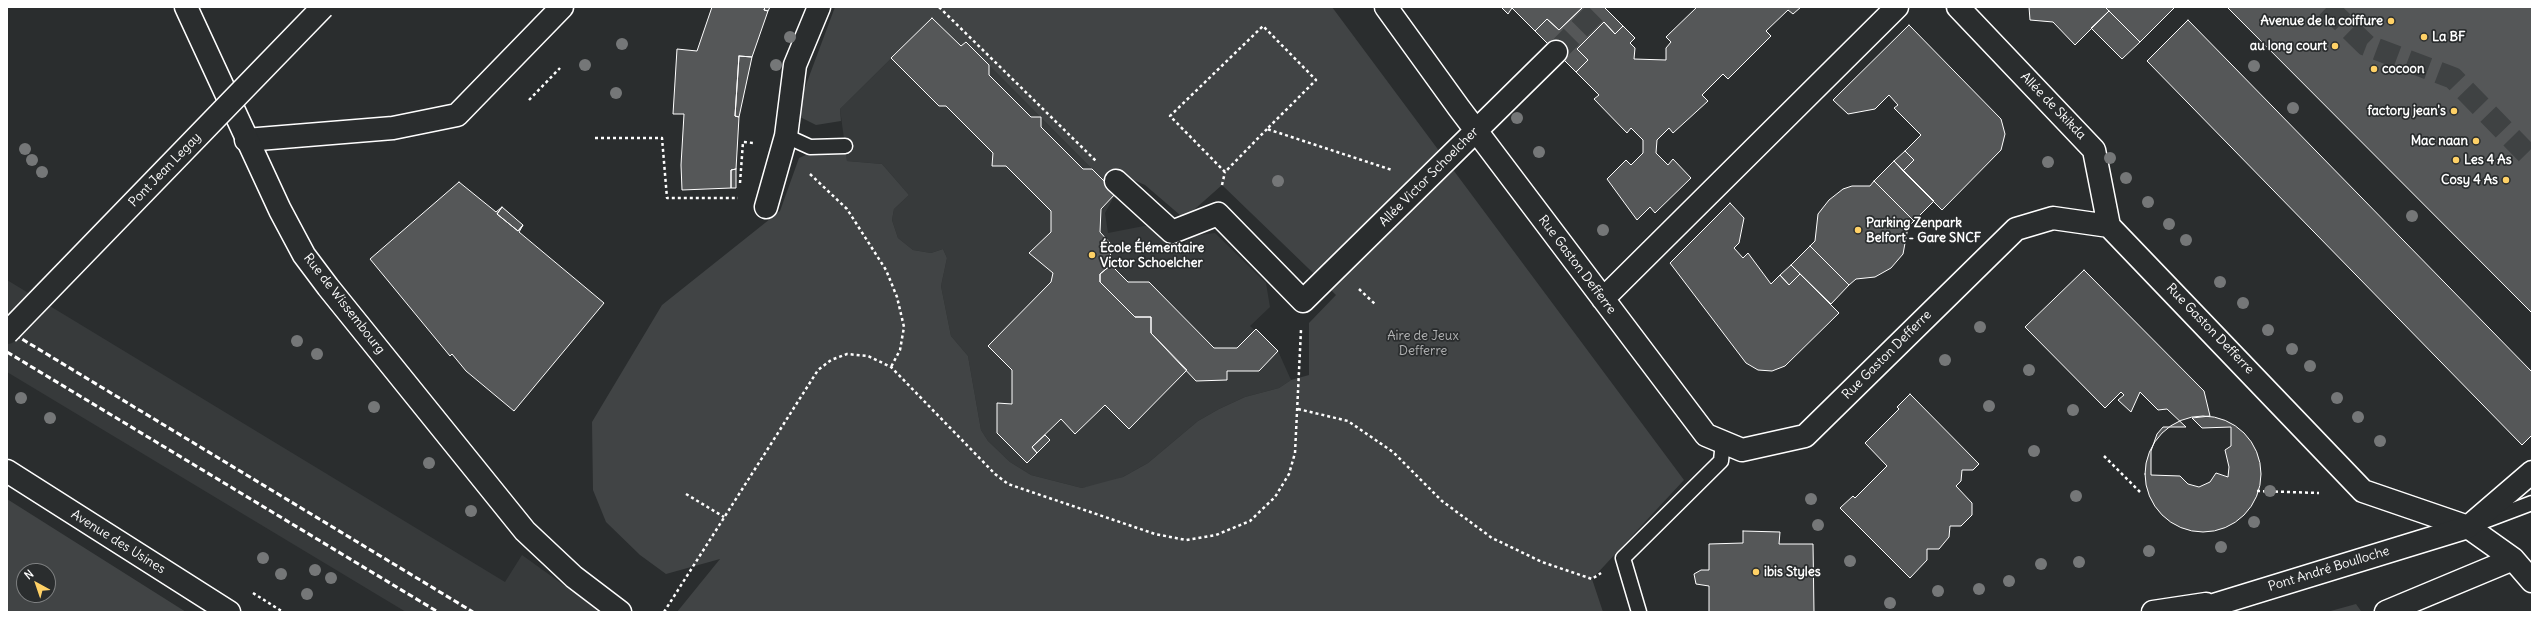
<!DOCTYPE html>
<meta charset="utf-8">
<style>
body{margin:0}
#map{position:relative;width:2539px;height:619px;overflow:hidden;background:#2a2d2e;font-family:Delius,sans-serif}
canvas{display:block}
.frame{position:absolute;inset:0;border:8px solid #fff;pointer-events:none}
.north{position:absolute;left:16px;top:563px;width:40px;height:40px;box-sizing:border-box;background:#2a2d2e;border:1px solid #7f8182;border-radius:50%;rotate:320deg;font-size:11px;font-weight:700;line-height:16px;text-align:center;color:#fff}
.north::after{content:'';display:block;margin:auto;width:14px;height:18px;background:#ffd166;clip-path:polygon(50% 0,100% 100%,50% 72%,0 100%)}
</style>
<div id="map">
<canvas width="2539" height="619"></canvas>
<div class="frame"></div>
<div class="north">N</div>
</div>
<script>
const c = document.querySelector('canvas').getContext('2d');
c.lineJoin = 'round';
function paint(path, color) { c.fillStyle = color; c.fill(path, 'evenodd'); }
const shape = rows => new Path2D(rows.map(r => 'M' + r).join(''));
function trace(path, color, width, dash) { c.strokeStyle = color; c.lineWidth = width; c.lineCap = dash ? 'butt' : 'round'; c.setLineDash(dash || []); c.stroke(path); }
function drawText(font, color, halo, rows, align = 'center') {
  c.font = font + ' Delius,sans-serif'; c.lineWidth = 3.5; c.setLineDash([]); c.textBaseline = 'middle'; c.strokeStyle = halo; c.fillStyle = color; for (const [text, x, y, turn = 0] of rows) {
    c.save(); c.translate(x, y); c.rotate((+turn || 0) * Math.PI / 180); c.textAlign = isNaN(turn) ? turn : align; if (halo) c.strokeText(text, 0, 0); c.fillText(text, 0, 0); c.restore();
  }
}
paint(shape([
 [932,18,961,46,966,42,1116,193,1105,213,1108,233,1149,225,1176,251,1192,236,1215,233,1266,283,1270,307,1250,326,1278,351,1291,380,1279,388,1245,397,1219,409,1198,421,1148,463,1123,477,1104,484,1082,488,1031,475,1010,462,988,441,981,430,968,356,951,336,941,286,947,258,943,249,931,253,913,250,898,238,892,220,894,209,909,195,882,164,847,161,840,109],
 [7,280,505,582,522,555,601,612,406,612,7,372]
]), '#373a3b');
paint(shape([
 [835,7,1332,7,1684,480,1592,579,1603,612,677,612,720,559,666,574,640,555,606,522,593,490,592,422,662,305,780,211,799,158,808,154,810,147,845,146,847,161,882,164,909,195,894,209,892,220,898,238,913,250,931,253,943,249,947,258,941,286,951,336,968,356,981,430,988,441,1010,462,1031,475,1082,488,1123,477,1148,463,1198,421,1219,409,1245,397,1279,388,1291,380,1309,375,1309,323,1336,295,1222,185,1187,216,1180,215,1145,185,1122,175,1111,188,966,42,961,46,932,18,840,109,841,121,816,125,800,117,804,90],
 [7,499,186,612,7,612],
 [24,571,48,571,48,595,24,595],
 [2356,604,2361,611,2327,612]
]), '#414445');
const building = shape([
 [712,7,765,7,764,10,768,11,752,57,739,56,735,116,739,117,736,169,731,170,731,188,682,190,681,165,684,114,673,114,677,49,697,51,712,7],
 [765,7,770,7,768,11,764,10,765,7],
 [1501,7,1583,7,1559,30,1547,19,1535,31,1512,8,1508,14,1501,7],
 [1583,7,1604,7,1623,26,1615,34,1604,22,1577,49,1588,60,1576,72,1535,31,1547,19,1559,30,1583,7],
 [1697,7,1801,7,1793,14,1788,10,1766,31,1771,36,1728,79,1723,74,1702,95,1708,101,1673,133,1669,128,1657,140,1656,153,1668,165,1673,159,1691,178,1655,213,1650,207,1637,220,1607,179,1626,160,1631,165,1643,153,1643,140,1631,128,1627,133,1594,99,1599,95,1576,72,1588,60,1577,49,1604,22,1615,34,1623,26,1635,38,1630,43,1635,48,1634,59,1666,60,1666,48,1671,42,1666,37,1697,7],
 [2029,7,2105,7,2109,11,2075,45,2053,22,2030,20,2029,7],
 [2105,7,2175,7,2140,42,2105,7],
 [2227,7,2532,7,2532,313,2227,7],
 [2109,11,2140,42,2122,59,2091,28,2109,11],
 [932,18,961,46,966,42,989,65,989,75,1031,117,1041,117,1041,127,1083,169,1092,169,1116,193,1101,209,1100,232,1110,243,1111,265,1100,274,1100,282,1135,317,1151,317,1151,333,1187,370,1129,429,1105,405,1075,434,1061,419,1032,447,1037,453,1027,463,997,433,997,403,1012,404,1012,370,988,346,1051,282,1053,273,1029,253,1051,232,1051,211,1006,166,992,166,993,153,946,106,939,106,891,58,932,18],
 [2188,20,2532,372,2532,435,2522,445,2147,61,2188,20],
 [1909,25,2001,119,2005,134,2001,150,1942,210,1903,171,1914,160,1905,151,1921,135,1894,108,1898,105,1889,95,1875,109,1848,114,1833,100,1909,25],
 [739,56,752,57,739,117,735,116,739,56],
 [1905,151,1914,160,1903,171,1894,161,1905,151],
 [1894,161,1934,201,1914,221,1874,181,1894,161],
 [736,169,736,188,731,188,731,170,736,169],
 [1874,181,1914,221,1908,227,1903,254,1891,268,1875,277,1856,279,1849,285,1810,246,1815,241,1818,214,1829,200,1843,189,1852,186,1870,186,1874,181],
 [459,182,496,212,502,207,497,214,518,231,523,225,519,232,604,303,514,411,466,371,452,354,450,356,370,259,459,182],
 [1730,203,1744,218,1739,243,1734,248,1743,258,1748,253,1771,284,1780,275,1789,285,1800,274,1839,313,1785,366,1772,371,1758,370,1746,363,1670,263,1730,203],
 [502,207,523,225,518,231,497,214,502,207],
 [1810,246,1849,285,1831,304,1791,265,1810,246],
 [1111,265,1128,282,1149,282,1214,348,1237,348,1256,329,1278,351,1259,371,1227,371,1227,380,1196,381,1151,333,1151,317,1135,317,1100,282,1100,274,1111,265],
 [1791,265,1800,274,1789,285,1780,275,1791,265],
 [2084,270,2204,391,2210,416,2192,418,2202,428,2231,427,2231,446,2225,450,2229,467,2228,477,2216,473,2210,482,2199,487,2188,484,2180,476,2151,475,2151,451,2157,434,2163,427,2186,427,2167,409,2158,410,2140,392,2131,412,2118,400,2124,395,2121,392,2105,408,2025,327,2084,270],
 [1910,394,1979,464,1973,470,1962,470,1961,481,1956,486,1972,503,1972,515,1961,526,1950,526,1949,537,1939,549,1927,549,1927,560,1910,578,1840,508,1853,496,1855,498,1887,466,1865,443,1899,409,1897,407,1910,394],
 '2145 474a58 58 0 1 1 116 0a58 58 0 1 1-116 0Z',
 [1045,435,1050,440,1037,453,1032,447,1045,435],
 [1743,531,1780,532,1779,544,1813,544,1814,612,1709,612,1709,586,1696,584,1694,574,1701,570,1709,570,1709,544,1743,543,1743,531]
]);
paint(building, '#555758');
trace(building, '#fff', 1);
trace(shape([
 [2327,7,2366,45,2453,78,2532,159],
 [1556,52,1601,7]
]), '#3f4243', 22, [22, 11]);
const lane = shape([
 [786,136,810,147,845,146],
 [2479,523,2532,503],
 [1639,612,1623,558,1721,461,1723,442]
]);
const street = shape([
 [1386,7,1459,108,1706,435,1742,450,1805,436,2016,229,2053,218,2109,226,2363,491,2468,527,2513,559,2532,581],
 [1958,7,2094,150,2109,226],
 [246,140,393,128,457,115,562,7],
 [1116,181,1172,232,1218,214,1303,301,1556,52],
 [766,207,786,136,795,65,819,7],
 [1603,299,1897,7],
 [7,471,229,612],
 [2386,612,2513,559]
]);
const secondary = shape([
 [186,7,280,210,304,255,328,287,525,531,574,577,620,612],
 [2153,612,2206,604],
 [2191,612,2468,527,2532,472]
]);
trace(lane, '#fff', 17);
trace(street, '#fff', 25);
trace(secondary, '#fff', 25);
trace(shape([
 [939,7,1096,161],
 [529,100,560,68],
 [1267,129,1225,172,1170,116,1263,26,1316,80,1267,129,1392,170],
 [595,138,662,138,667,198,738,198],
 [810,174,847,209,886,270,897,297,904,327,900,350,891,367],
 [740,183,743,142,754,143],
 [1222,185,1225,172],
 [1359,289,1376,305],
 [1298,409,1348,421,1393,452,1442,501,1492,538,1542,562,1592,579,1601,573],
 [2104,456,2140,492],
 [2257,491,2319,493],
 [686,494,724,517],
 [253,593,283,612],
 [664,612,818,370,831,360,847,354,868,356,891,367,995,474,1008,484,1155,534,1186,540,1216,535,1250,521,1275,497,1289,474,1295,453,1301,330]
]), '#fff', 2.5, [3, 3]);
trace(lane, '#2a2d2e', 14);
trace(street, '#2a2d2e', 22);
trace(secondary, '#2a2d2e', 22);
trace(shape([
 [7,330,473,612],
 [7,352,438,612]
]), '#fff', 3, [6, 3]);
const primaryBridge = shape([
 [7,333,323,7]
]);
trace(primaryBridge, '#fff', 25, []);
trace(primaryBridge, '#2a2d2e', 22);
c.fillStyle = '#757778';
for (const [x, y] of [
 [790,37],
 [622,44],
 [585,65],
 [776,65],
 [2254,66],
 [616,93],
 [2293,108],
 [1517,118],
 [25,149],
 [1539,152],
 [2110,158],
 [32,160],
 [2048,162],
 [42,172],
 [2126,178],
 [1278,181],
 [2148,202],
 [2412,216],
 [2169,224],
 [1603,230],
 [2186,240],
 [2220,282],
 [2243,303],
 [1980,327],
 [2268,330],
 [297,341],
 [2292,349],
 [317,354],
 [1945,360],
 [2310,366],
 [2029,370],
 [21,398],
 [2337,398],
 [1989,406],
 [374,407],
 [2073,410],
 [2358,417],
 [50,418],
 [2380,441],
 [2034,451],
 [429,463],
 [2270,491],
 [2076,496],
 [1811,499],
 [471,511],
 [2254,522],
 [1818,525],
 [2221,547],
 [2149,551],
 [263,558],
 [1850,561],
 [2079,562],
 [2041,564],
 [315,570],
 [281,574],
 [331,578],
 [2009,581],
 [1979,589],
 [1938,591],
 [307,594],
 [1890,603]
]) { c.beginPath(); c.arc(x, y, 6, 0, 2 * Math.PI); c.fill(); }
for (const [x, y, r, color] of [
 [2391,21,4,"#ffd166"],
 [2424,37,4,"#ffd166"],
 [2335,46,4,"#ffd166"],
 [2374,69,4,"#ffd166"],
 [2454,111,4,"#ffd166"],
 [2476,141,4,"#ffd166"],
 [2456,160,4,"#ffd166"],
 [2506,180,4,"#ffd166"],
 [1858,230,4,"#ffd166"],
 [1092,255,4,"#ffd166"],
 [1756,572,4,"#ffd166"]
]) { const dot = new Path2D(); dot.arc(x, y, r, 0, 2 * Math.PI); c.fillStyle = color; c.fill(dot); trace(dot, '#2a2d2e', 1.5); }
drawText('bold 13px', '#fff', '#2a2d2e', [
 ["Avenue de la coiffure",2383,21,"right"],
 ["La BF",2432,37],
 ["au long court",2327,46,"right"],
 ["cocoon",2382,69],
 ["factory jean's",2446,111,"right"],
 ["Mac naan",2468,141,"right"],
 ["Les 4 As",2464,160],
 ["Cosy 4 As",2498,180,"right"],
 ["Parking Zenpark",1866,223],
 ["Belfort - Gare SNCF",1866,238],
 ["École Élémentaire",1100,248],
 ["Victor Schoelcher",1100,263],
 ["ibis Styles",1764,572]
], 'left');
drawText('13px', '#fff', '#2a2d2e', [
 ["Allée de Skikda",2053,106,46],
 ["Pont Jean Legay",165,170,-46],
 ["Allée Victor Schoelcher",1429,177,-45],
 ["Rue Gaston Defferre",1577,265,53],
 ["Rue de Wissembourg",344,304,52],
 ["Rue Gaston Defferre",2210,329,46],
 ["Rue Gaston Defferre",1887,355,-45],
 ["Avenue des Usines",118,542,32],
 ["Pont André Boulloche",2329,569,-17]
]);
drawText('13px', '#b3b4b5', '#2a2d2e', [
 ["Aire de Jeux",1423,336],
 ["Defferre",1423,351]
]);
</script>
